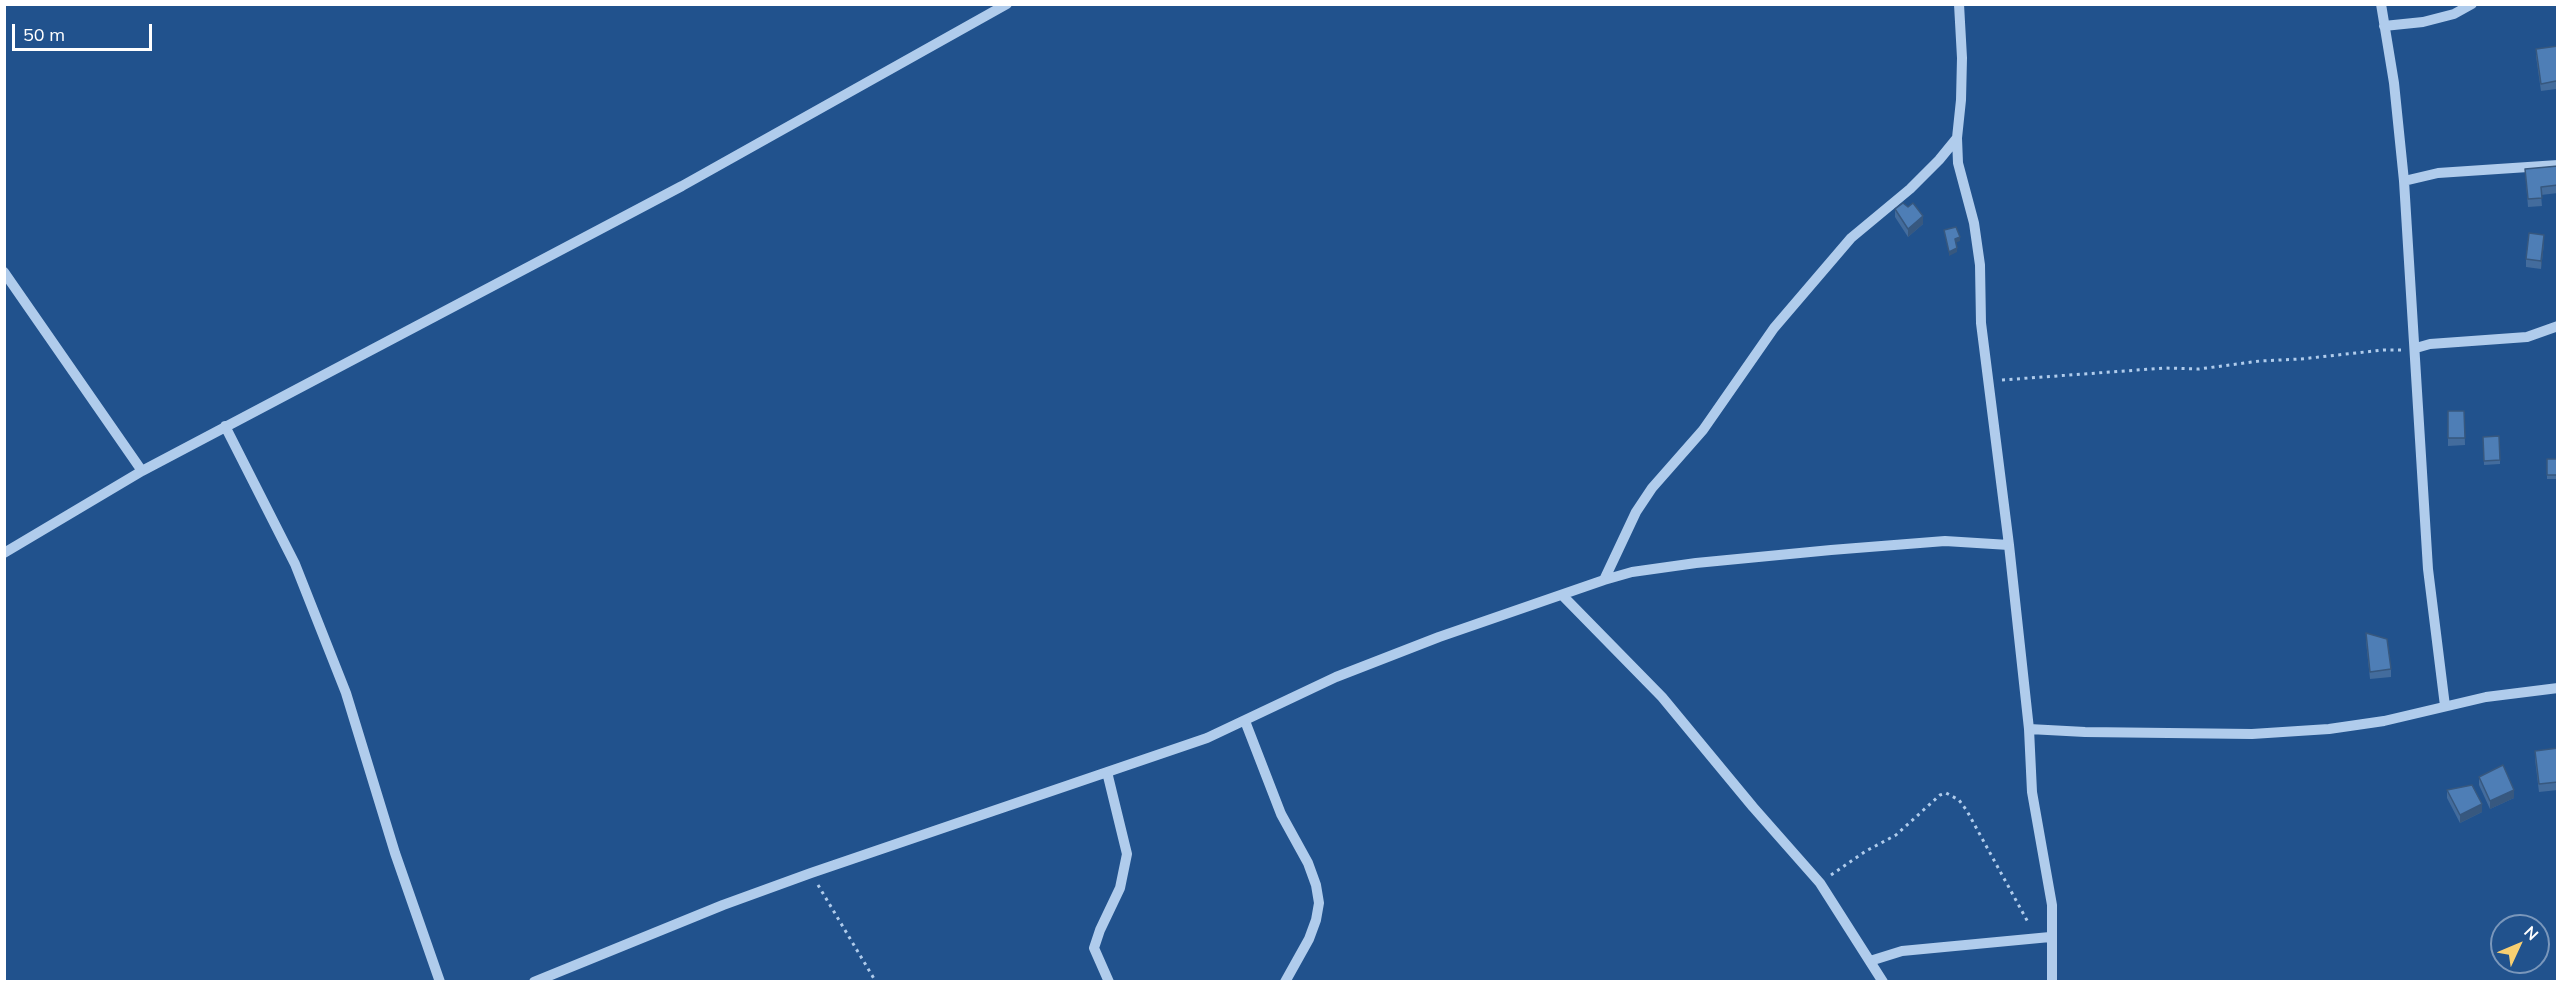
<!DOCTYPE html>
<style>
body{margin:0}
#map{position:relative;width:2562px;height:986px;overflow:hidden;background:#21528d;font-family:Mulish,sans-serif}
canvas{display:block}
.frame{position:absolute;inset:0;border:6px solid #fff;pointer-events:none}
.north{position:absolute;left:2490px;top:914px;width:60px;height:60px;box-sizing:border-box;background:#21528d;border:2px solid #7a97bb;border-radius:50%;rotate:46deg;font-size:16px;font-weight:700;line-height:24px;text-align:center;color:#fff}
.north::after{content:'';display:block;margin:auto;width:21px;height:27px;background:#f8cf71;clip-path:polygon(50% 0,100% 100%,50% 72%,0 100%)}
.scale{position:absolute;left:12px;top:24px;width:140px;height:27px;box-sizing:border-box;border:3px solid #fff;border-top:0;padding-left:8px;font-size:18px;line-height:21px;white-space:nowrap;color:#fff;-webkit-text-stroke:4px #21528d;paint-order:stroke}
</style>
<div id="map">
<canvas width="2562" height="986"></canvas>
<div class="frame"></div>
<div class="north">N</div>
<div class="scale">50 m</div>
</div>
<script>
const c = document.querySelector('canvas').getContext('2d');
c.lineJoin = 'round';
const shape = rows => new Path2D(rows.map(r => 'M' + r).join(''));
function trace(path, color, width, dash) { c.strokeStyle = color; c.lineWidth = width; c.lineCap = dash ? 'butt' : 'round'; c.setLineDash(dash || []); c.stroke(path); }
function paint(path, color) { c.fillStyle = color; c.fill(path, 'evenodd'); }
trace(shape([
 [2002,380,2165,368,2199,369,2260,361,2301,359,2383,350,2402,350],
 [1831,875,1866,851,1896,835,1940,795,1946,793,1959,800,1967,811,2029,924],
 [818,885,876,982]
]), '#b0ccec', 3, [3, 4.5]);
trace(shape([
 [1959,4,1962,58,1961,100,1957,138,1958,163,1974,223,1980,265,1981,323,2009,545,2029,729,2032,792,2052,905,2052,982],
 [2381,4,2394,83,2404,181,2428,569,2445,706],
 [2384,26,2423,22,2454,14,2472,4],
 [2404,181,2438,173,2558,165],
 [4,272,142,471],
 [2416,348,2430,344,2527,337,2558,326],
 [225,426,295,564,346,693,395,853,440,982],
 [4,553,142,471,682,186,1007,4],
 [1604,580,1636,512,1652,488,1703,430,1774,328,1851,238,1910,189,1939,160,1957,138],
 [1563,596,1662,697,1753,807,1820,883,1883,982],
 [1245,721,1281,814,1308,863,1316,885,1319,903,1316,920,1309,939,1285,982],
 [2029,729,2085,732,2252,734,2329,729,2384,721,2486,697,2558,688],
 [1107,772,1127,854,1120,888,1100,930,1094,948,1109,982],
 [1870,961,1902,951,2050,937],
 [534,982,723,905,811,873,1207,738,1336,677,1439,637,1604,580,1632,572,1696,563,1831,550,1945,541,2009,545]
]), '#b0ccec', 10);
paint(shape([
 [2558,46,2556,89,2541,91,2536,56,2536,49],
 [2558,166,2558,193,2541,195,2542,206,2528,207,2525,169],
 [1908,207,1923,224,1908,237,1895,217,1895,209],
 [2544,243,2541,269,2526,267,2526,259],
 [2448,411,2464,411,2465,445,2448,446],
 [2483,437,2500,460,2500,464,2484,465],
 [2547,459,2558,459,2558,479,2547,479],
 [2366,633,2391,669,2391,677,2370,679,2366,641],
 [2558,748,2558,790,2539,792,2535,759,2535,751],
 [2479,777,2514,798,2490,809,2479,785],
 [2447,790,2482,812,2460,823,2447,798]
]), '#436c9d');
paint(shape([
 [2558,79,2558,87,2556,89,2556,81],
 [1923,216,1923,224,1908,237,1908,229],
 [2544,235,2544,243,2541,269,2541,261],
 [1960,237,1960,241,1955,243,1955,239],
 [1957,248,1957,252,1949,256,1949,252],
 [2514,790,2514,798,2490,809,2490,801],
 [2482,804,2482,812,2460,823,2460,815]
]), '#37587f');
const building = shape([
 [2558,46,2558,79,2556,81,2541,84,2536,49,2558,46],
 [2558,166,2558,185,2541,187,2542,198,2528,199,2525,169,2558,166],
 [1903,203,1908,207,1913,203,1923,216,1908,229,1895,209,1903,203],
 [1956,227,1960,237,1955,239,1957,248,1949,252,1944,230,1956,227],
 [2529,233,2544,235,2541,261,2526,259,2529,233],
 [2448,411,2464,411,2465,438,2448,438,2448,411],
 [2499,436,2500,460,2484,461,2483,437,2499,436],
 [2547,459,2558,459,2558,475,2547,475,2547,459],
 [2366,633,2387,639,2391,669,2370,672,2366,633],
 [2558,748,2558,782,2539,784,2535,751,2558,748],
 [2503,765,2514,790,2490,801,2479,777,2503,765],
 [2472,785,2482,804,2460,815,2447,790,2472,785]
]);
paint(building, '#4e7eb6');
trace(building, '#37587f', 1.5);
</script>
